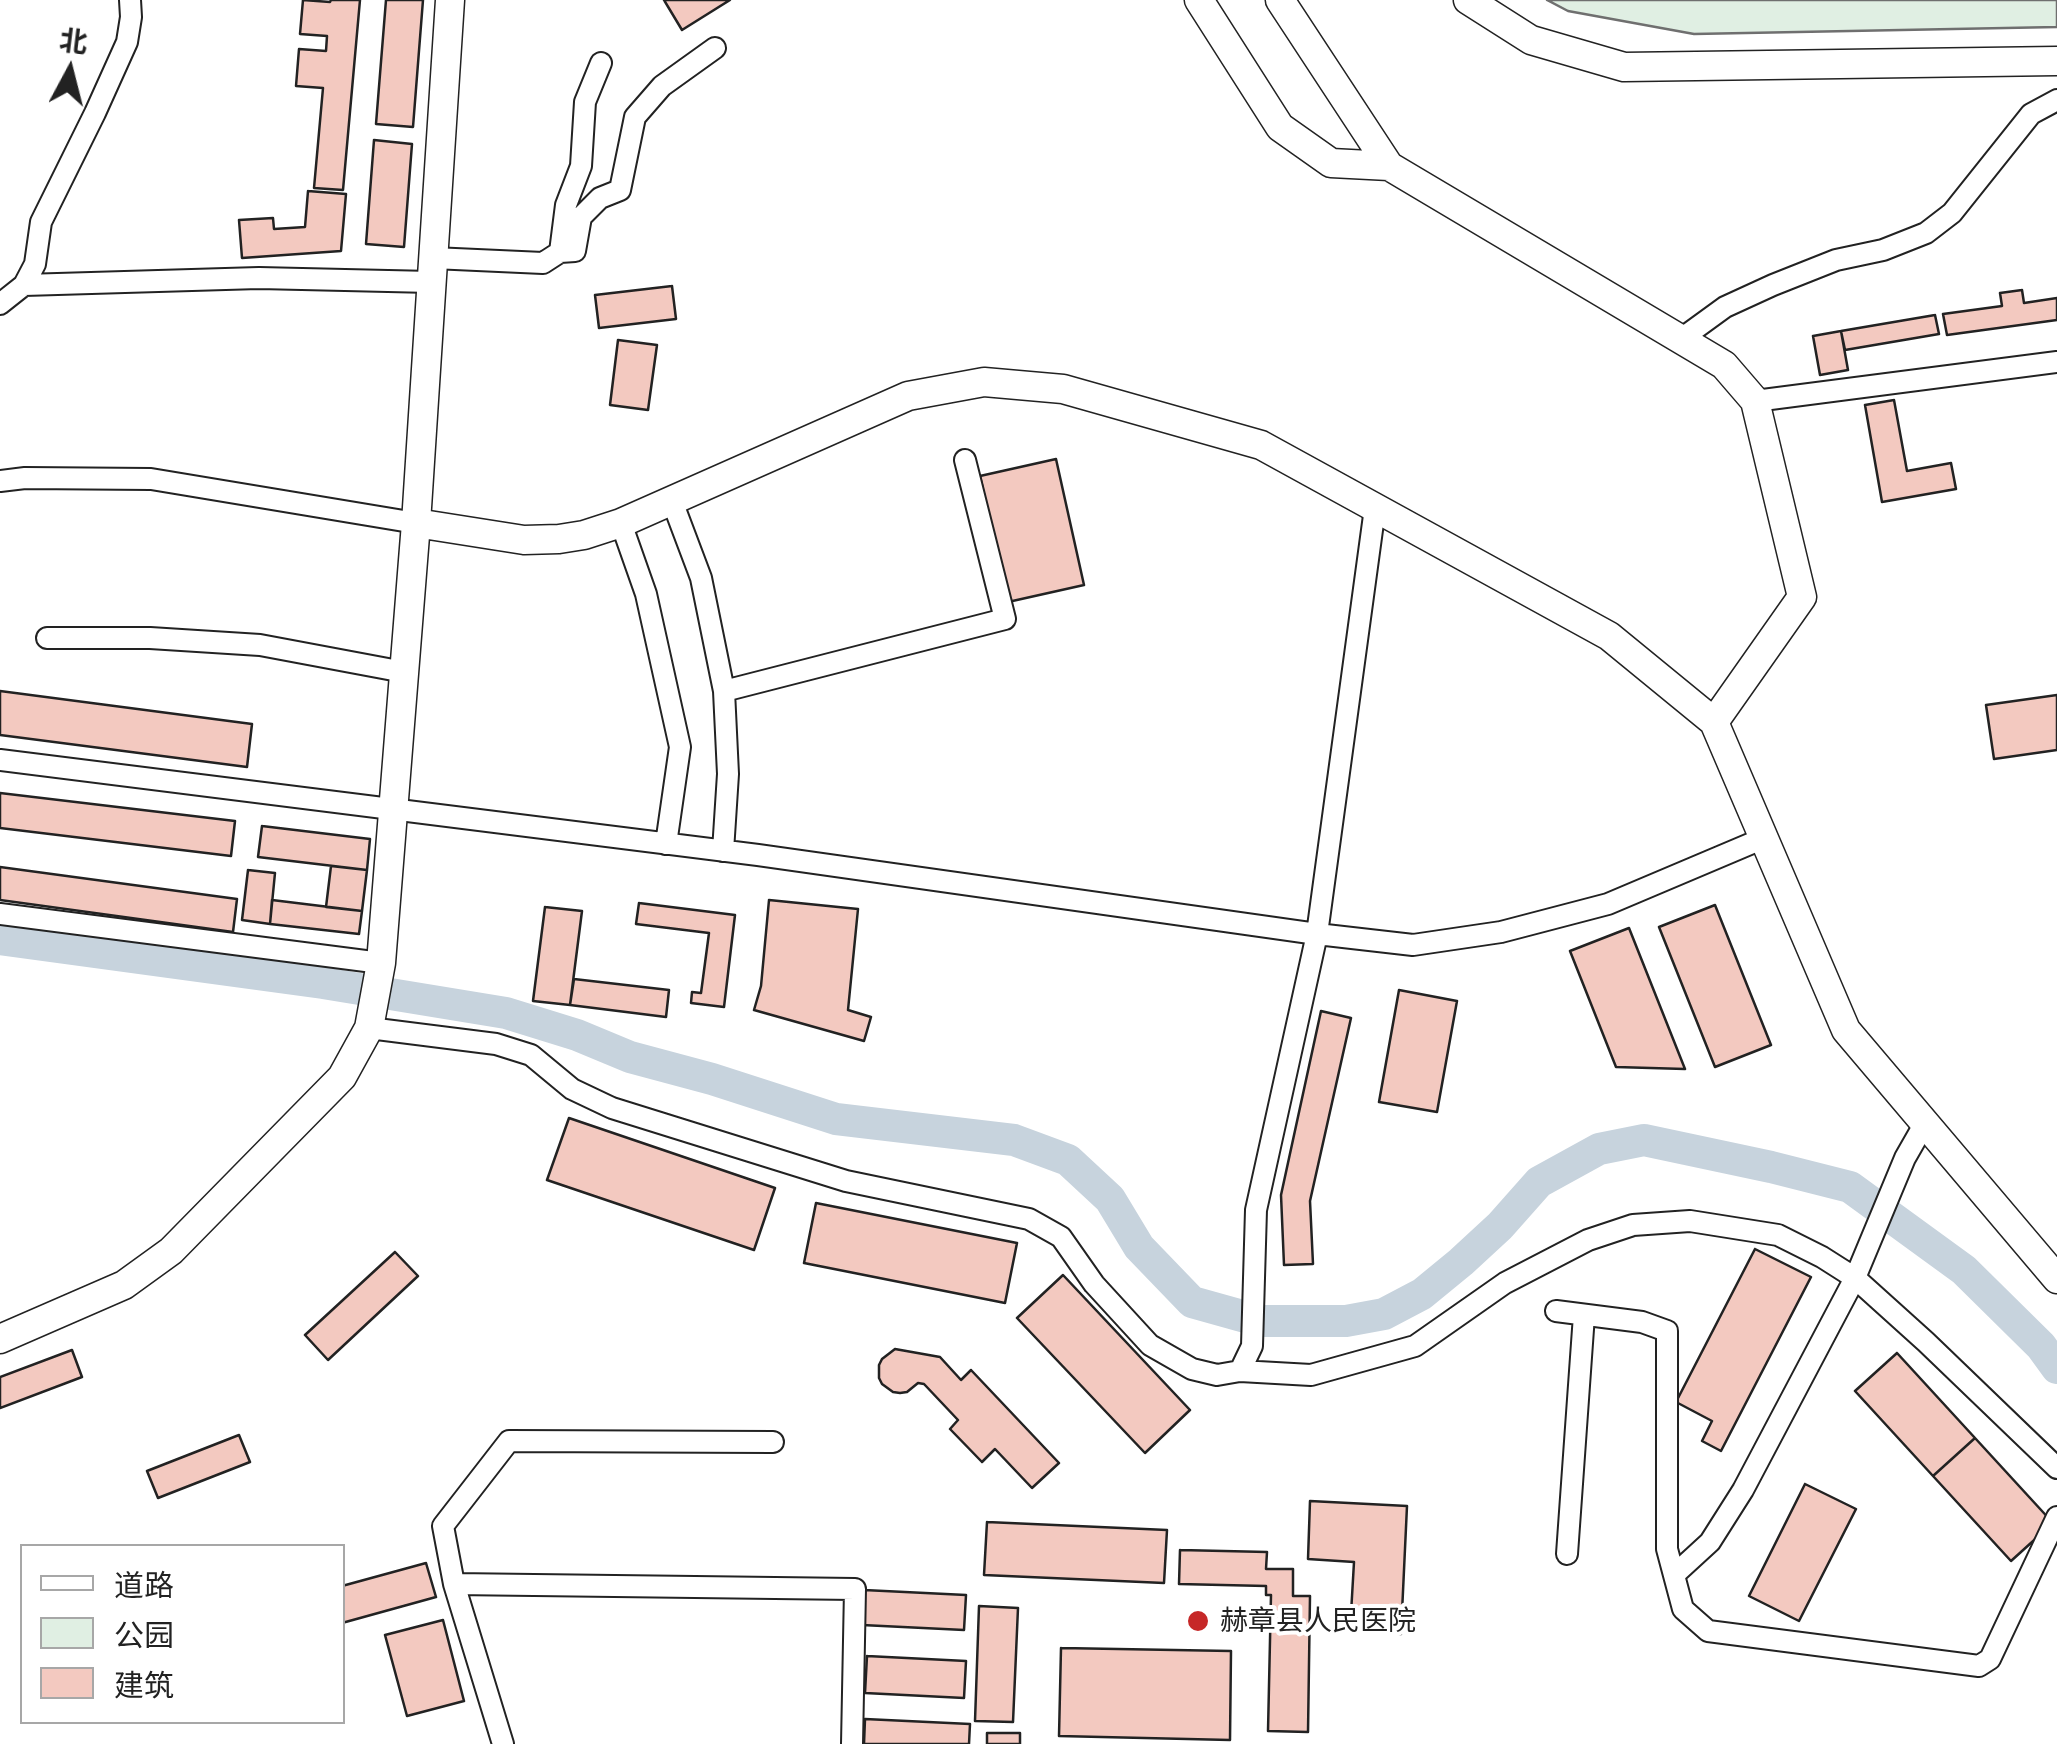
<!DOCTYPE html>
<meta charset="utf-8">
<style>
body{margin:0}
#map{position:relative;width:2057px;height:1744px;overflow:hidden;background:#fff;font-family:Lato,"Noto Sans SC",sans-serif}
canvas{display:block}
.legend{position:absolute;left:20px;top:1544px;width:325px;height:180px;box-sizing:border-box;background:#fff;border:2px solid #a7a7a7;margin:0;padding:12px 18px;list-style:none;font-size:30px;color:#222}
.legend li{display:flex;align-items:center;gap:20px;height:50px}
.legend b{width:50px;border:2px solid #a7a7a7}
.north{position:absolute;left:20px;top:20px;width:100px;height:100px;-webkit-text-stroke:8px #fff;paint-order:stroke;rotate:7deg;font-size:28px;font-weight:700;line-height:40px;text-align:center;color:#222}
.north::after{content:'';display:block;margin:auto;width:35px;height:45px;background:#222;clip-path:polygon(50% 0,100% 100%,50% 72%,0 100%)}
</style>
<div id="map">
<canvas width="2057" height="1744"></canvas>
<ul class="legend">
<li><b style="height:12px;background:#fff"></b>道路</li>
<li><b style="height:28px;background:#e0efe3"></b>公园</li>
<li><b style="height:28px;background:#f3c9c0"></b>建筑</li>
</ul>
<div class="north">北</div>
</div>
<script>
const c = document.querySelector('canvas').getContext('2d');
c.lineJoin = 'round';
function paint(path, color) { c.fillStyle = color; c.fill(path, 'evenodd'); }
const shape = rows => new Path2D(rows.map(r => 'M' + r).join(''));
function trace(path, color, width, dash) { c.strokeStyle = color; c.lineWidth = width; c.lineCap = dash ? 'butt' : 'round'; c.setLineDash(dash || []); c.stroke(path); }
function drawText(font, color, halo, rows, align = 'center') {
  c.font = font + ' Lato,"Noto Sans SC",sans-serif'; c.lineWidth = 8; c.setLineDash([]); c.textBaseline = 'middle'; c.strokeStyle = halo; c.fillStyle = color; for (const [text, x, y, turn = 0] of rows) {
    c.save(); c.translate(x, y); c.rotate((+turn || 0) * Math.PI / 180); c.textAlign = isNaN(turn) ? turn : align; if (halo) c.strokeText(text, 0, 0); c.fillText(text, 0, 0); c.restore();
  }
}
const green = shape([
 [1547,0,2057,0,2057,27,1694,34,1568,11,1547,0]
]);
paint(green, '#e0efe3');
trace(green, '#6f6f6f', 2.5);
trace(shape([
 [0,939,323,983,506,1013,577,1035,630,1057,712,1079,836,1119,1014,1140,1068,1160,1110,1199,1139,1247,1192,1302,1260,1321,1346,1321,1384,1314,1422,1294,1461,1262,1500,1226,1539,1182,1599,1149,1644,1140,1771,1167,1850,1187,1964,1270,2041,1346,2057,1368]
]), '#c7d3dd', 32);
const building = shape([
 [303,0,330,2,331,0,360,0,343,190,314,188,323,88,296,86,299,49,326,51,327,36,300,34,303,0],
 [386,0,423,0,413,127,376,124,386,0],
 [664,0,730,0,682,30,664,0],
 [374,140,412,144,404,247,366,244,374,140],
 [308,191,346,194,341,251,242,258,239,220,273,218,274,229,305,227,308,191],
 [672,286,676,319,599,328,595,295,672,286],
 [2022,290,2024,303,2057,298,2057,320,1947,335,1943,314,2002,306,2000,293,2022,290],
 [1935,315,1939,334,1845,350,1841,331,1935,315],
 [1841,331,1848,370,1820,375,1813,336,1841,331],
 [618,340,657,345,648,410,610,405,618,340],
 [1894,400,1907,471,1951,463,1956,489,1882,502,1865,405,1894,400],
 [1056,459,1084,585,1008,602,980,476,1056,459],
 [0,691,252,724,247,767,0,735,0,691],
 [2057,695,2057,750,1994,759,1986,705,2057,695],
 [0,793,235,821,231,856,0,828,0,793],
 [262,826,370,839,367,870,258,857,262,826],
 [331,866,367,870,362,911,326,907,331,866],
 [0,867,237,899,233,932,0,900,0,867],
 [248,870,275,873,270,924,242,920,248,870],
 [272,900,362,911,359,934,270,924,272,900],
 [769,900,858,909,848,1010,871,1017,864,1041,754,1010,761,986,769,900],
 [639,903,735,915,724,1007,691,1003,692,992,701,993,709,933,636,924,639,903],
 [1715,905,1771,1045,1715,1067,1659,927,1715,905],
 [545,907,582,911,570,1005,533,1001,545,907],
 [1629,928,1685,1069,1616,1067,1570,951,1629,928],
 [574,979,669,990,666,1017,570,1005,574,979],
 [1399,990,1457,1001,1437,1112,1379,1102,1399,990],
 [1321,1011,1351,1018,1310,1201,1313,1264,1284,1265,1281,1195,1321,1011],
 [569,1118,775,1188,754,1250,547,1180,569,1118],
 [816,1203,1017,1243,1005,1303,804,1263,816,1203],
 [1755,1249,1811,1277,1721,1451,1702,1441,1712,1421,1676,1402,1755,1249],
 [395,1252,418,1276,328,1360,305,1335,395,1252],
 [1063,1275,1190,1410,1145,1453,1017,1318,1063,1275],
 [895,1349,940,1357,961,1380,971,1370,1059,1463,1032,1488,995,1449,982,1462,950,1429,958,1420,924,1384,918,1383,907,1392,900,1393,893,1392,882,1384,879,1378,879,1365,882,1359,895,1349],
 [72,1350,82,1377,0,1408,0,1377,72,1350],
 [1897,1353,1975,1438,1933,1476,1855,1391,1897,1353],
 [239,1435,250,1462,158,1498,147,1471,239,1435],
 [1975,1438,2053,1523,2011,1561,1933,1476,1975,1438],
 [1805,1484,1856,1509,1799,1621,1749,1596,1805,1484],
 [1310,1501,1407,1506,1401,1634,1350,1631,1354,1562,1308,1559,1310,1501],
 [987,1522,1167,1530,1164,1583,984,1575,987,1522],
 [1180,1550,1267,1552,1266,1569,1293,1569,1293,1596,1310,1596,1308,1732,1268,1731,1271,1595,1266,1595,1266,1586,1179,1584,1180,1550],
 [426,1563,436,1597,342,1623,342,1586,426,1563],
 [864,1590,966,1595,964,1630,862,1625,864,1590],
 [979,1606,1018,1608,1013,1722,975,1721,979,1606],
 [443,1620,464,1701,407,1716,385,1635,443,1620],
 [1061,1648,1231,1651,1230,1740,1059,1736,1061,1648],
 [867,1656,966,1661,964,1698,865,1693,867,1656],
 [865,1719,970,1724,969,1744,864,1744,865,1719],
 [987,1733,1020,1733,1020,1744,987,1744,987,1733]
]);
paint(building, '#f3c9c0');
trace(building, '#222', 2.5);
const minor = shape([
 [560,252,575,251,581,217,600,198,620,190,635,117,662,86,715,48],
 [433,258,543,263,560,252,566,205,581,166,585,102,601,63],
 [24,285,259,278,431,282],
 [0,304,24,285,35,264,41,222,95,113,127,42,131,17,130,0],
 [1681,339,1725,307,1773,285,1836,260,1883,250,1926,233,1952,213,2031,114,2057,100],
 [1755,401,2057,362],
 [0,481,25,478,151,479,416,523],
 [672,501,701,578,724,691,728,774,723,851],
 [621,523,646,594,680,747,666,844],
 [47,638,150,638,260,645,404,672],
 [724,691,1005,619,965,460],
 [0,760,758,855,1317,934,1413,945,1501,932,1608,904,1764,838],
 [0,914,381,963],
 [369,1028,496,1044,531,1055,572,1089,612,1108,846,1181,1029,1219,1061,1237,1094,1284,1150,1345,1192,1369,1217,1375,1240,1371,1252,1346,1256,1210,1317,934,1375,508],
 [1556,1311,1642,1322,1667,1331,1667,1549,1683,1609,1708,1631,1979,1666,1990,1659,2057,1517],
 [1240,1371,1311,1375,1415,1346,1505,1283,1588,1240,1633,1225,1690,1221,1778,1235,1822,1257,1855,1278,1926,1342,2057,1468],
 [1567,1554,1584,1315],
 [1674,1575,1710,1542,1743,1490,1855,1278,1905,1158,1925,1123],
 [454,1584,855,1589,852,1744],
 [503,1744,454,1584,443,1526,509,1441,773,1442]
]);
const major = shape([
 [1199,0,1280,127,1331,163,1389,166],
 [1280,0,1389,166,1724,365,1755,401,1802,597,1714,722],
 [1468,0,1531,40,1624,67,2057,61],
 [416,523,524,540,559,539,584,535,621,523,908,396,984,382,1063,389,1261,445,1609,636,1714,722,1846,1030,2057,1279],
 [0,1339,124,1285,171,1251,342,1077,369,1028,381,963,416,523,450,0]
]);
trace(minor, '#222', 24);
trace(major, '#222', 31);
trace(minor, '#fff', 20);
trace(major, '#fff', 28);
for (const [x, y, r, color] of [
 [1198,1621,12,"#c62828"]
]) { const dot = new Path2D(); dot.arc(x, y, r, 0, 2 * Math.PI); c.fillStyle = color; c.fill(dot); trace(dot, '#fff', 4); }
drawText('28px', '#222', '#fff', [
 ["赫章县人民医院",1220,1621]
], 'left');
</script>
